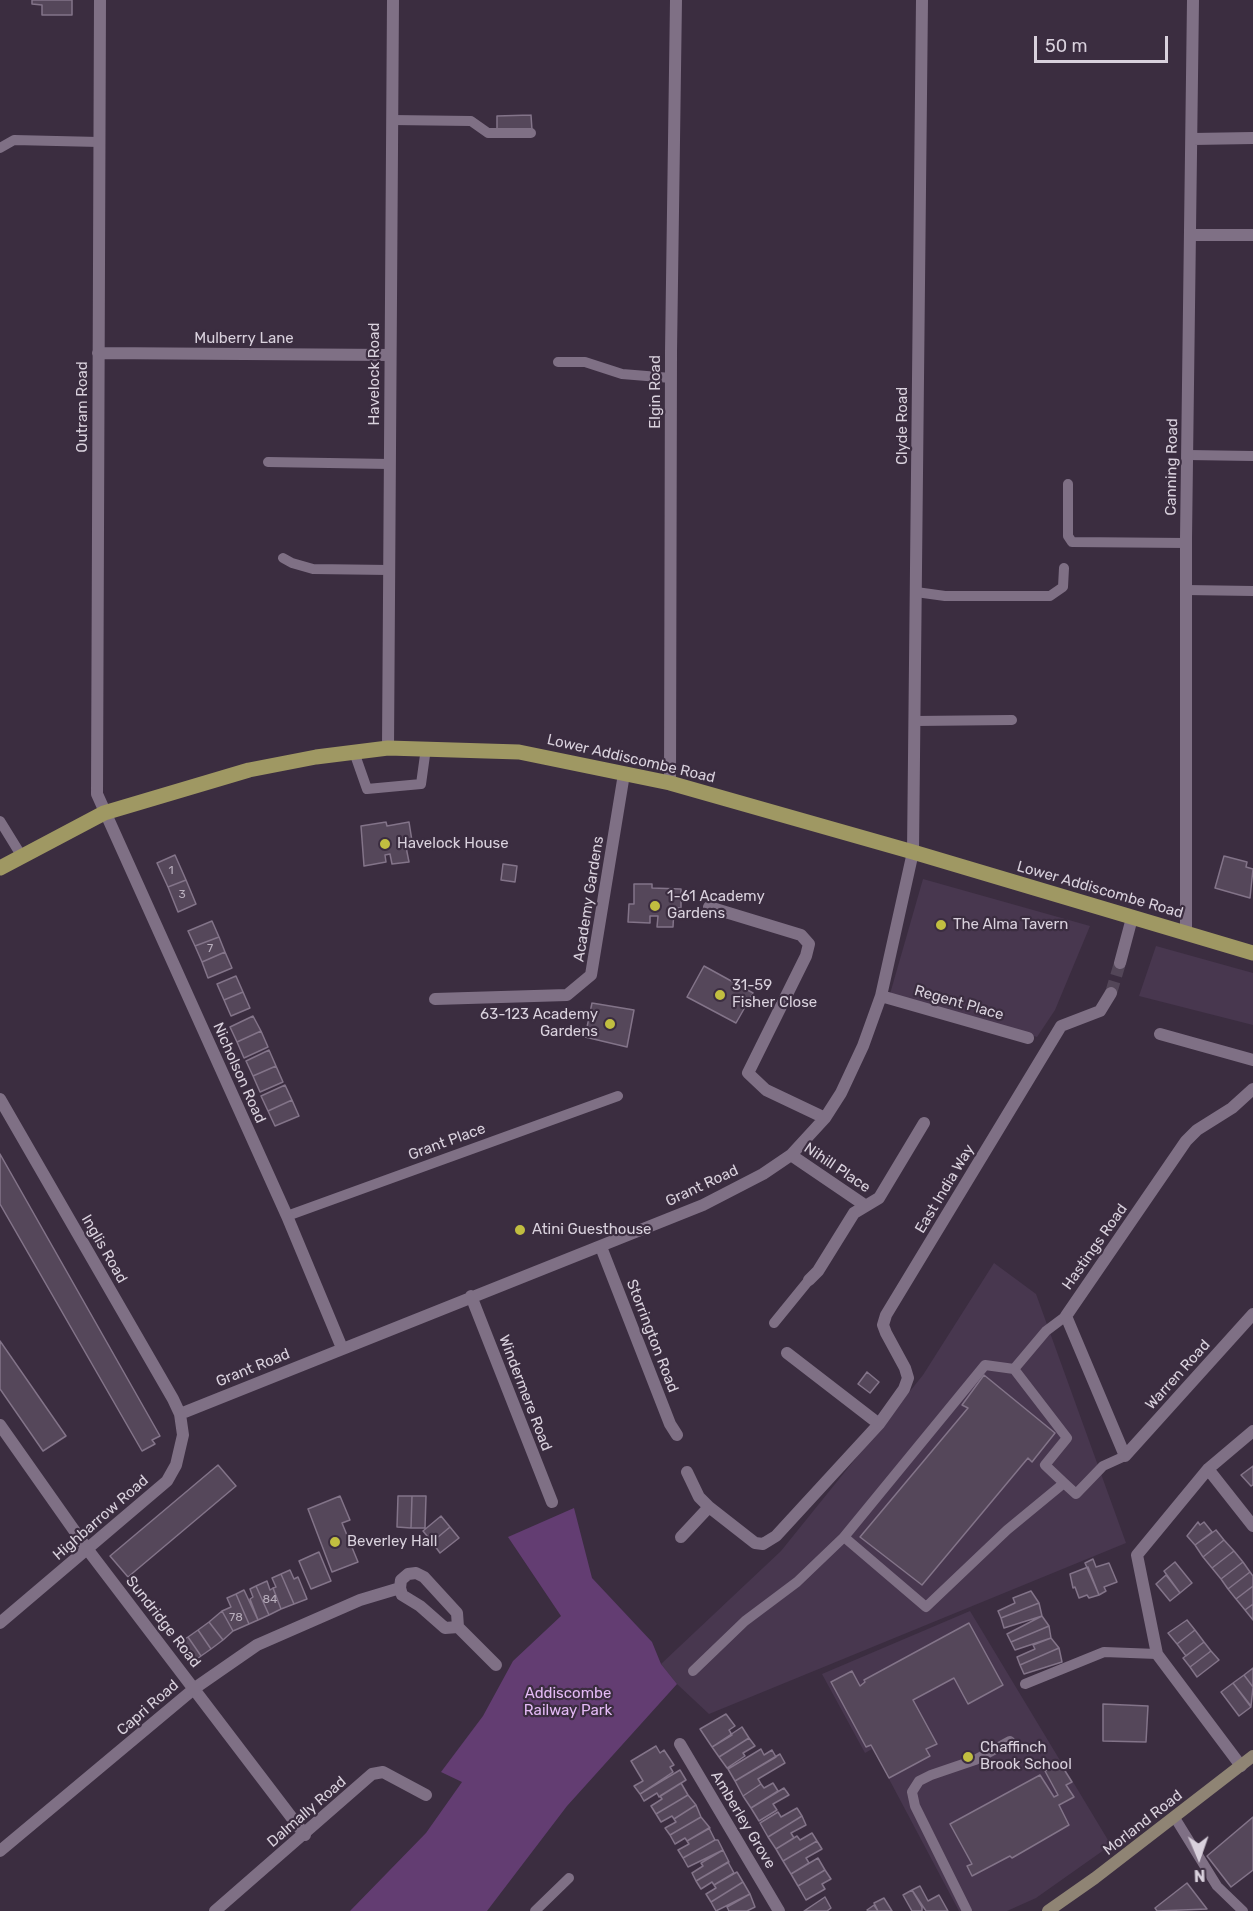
<!DOCTYPE html>
<style>
body{margin:0}
#map{position:relative;width:1253px;height:1911px;overflow:hidden;background:#3b2d40;font-family:Rubik,sans-serif}
canvas{display:block}
.north{position:absolute;left:1169px;top:1827px;width:60px;height:60px;-webkit-text-stroke:4px #3b2d40;paint-order:stroke;rotate:178deg;font-size:16px;font-weight:700;line-height:24px;text-align:center;color:#d9d1dd}
.north::after{content:'';display:block;margin:auto;width:21px;height:27px;background:#d9d1dd;clip-path:polygon(50% 0,100% 100%,50% 72%,0 100%)}
.scale{position:absolute;left:1034px;top:36px;width:134px;height:27px;box-sizing:border-box;border:3px solid #d9d1dd;border-top:0;padding-left:8px;font-size:18px;line-height:21px;white-space:nowrap;color:#d9d1dd;-webkit-text-stroke:4px #3b2d40;paint-order:stroke}
</style>
<div id="map">
<canvas width="1253" height="1911"></canvas>
<div class="north">N</div>
<div class="scale">50 m</div>
</div>
<script>
const c = document.querySelector('canvas').getContext('2d');
c.lineJoin = 'round';
function paint(path, color) { c.fillStyle = color; c.fill(path, 'evenodd'); }
const shape = rows => new Path2D(rows.map(r => 'M' + r).join(''));
function trace(path, color, width, dash) { c.strokeStyle = color; c.lineWidth = width; c.lineCap = dash ? 'butt' : 'round'; c.setLineDash(dash || []); c.stroke(path); }
function drawText(font, color, halo, rows, align = 'center') {
  c.font = font + ' Rubik,sans-serif'; c.lineWidth = 4.5; c.setLineDash([]); c.textBaseline = 'middle'; c.strokeStyle = halo; c.fillStyle = color; for (const [text, x, y, turn = 0] of rows) {
    c.save(); c.translate(x, y); c.rotate((+turn || 0) * Math.PI / 180); c.textAlign = isNaN(turn) ? turn : align; if (halo) c.strokeText(text, 0, 0); c.fillText(text, 0, 0); c.restore();
  }
}
paint(shape([
 [923,879,1090,926,1055,1010,1037,1037,890,994],
 [1156,946,1253,973,1253,1025,1139,996],
 [994,1263,1036,1294,1126,1543,709,1714,677,1684,661,1664,781,1551,923,1375],
 [970,1611,1111,1845,1036,1898,1007,1911,959,1911,880,1762,872,1749,865,1753,822,1674]
]), '#48374f');
paint(shape([
 [574,1508,592,1578,652,1642,661,1664,677,1684,567,1806,487,1911,350,1911,426,1833,462,1782,441,1772,483,1716,513,1661,561,1616,508,1537]
]), '#633d72');
const building = shape([
 [32,0,72,0,72,15,42,15,42,5,32,4,32,0],
 [531,115,532,130,497,131,497,116,531,115],
 [386,822,387,826,409,822,412,841,405,842,409,862,392,864,390,854,385,855,386,862,364,866,361,826,386,822],
 [175,855,186,880,168,887,157,863,175,855],
 [1224,856,1247,862,1246,867,1253,869,1250,898,1215,888,1224,856],
 [503,864,517,866,515,882,501,880,503,864],
 [186,880,196,904,178,912,168,887,186,880],
 [634,884,652,884,652,888,681,889,681,908,674,908,673,927,657,927,658,916,650,916,650,923,628,922,629,904,634,904,634,884],
 [212,921,219,937,195,946,188,931,212,921],
 [219,937,225,952,202,962,195,946,219,937],
 [225,952,232,968,208,978,202,962,225,952],
 [704,966,753,993,736,1023,687,997,704,966],
 [236,976,243,992,224,1000,217,984,236,976],
 [243,992,250,1008,231,1016,224,1000,243,992],
 [592,1003,634,1010,627,1047,585,1037,592,1003],
 [253,1016,261,1031,237,1042,230,1027,253,1016],
 [261,1031,268,1047,244,1058,237,1042,261,1031],
 [269,1050,276,1066,253,1076,246,1061,269,1050],
 [276,1066,283,1082,260,1092,253,1076,276,1066],
 [285,1085,292,1100,268,1111,261,1096,285,1085],
 [292,1100,299,1116,275,1126,268,1111,292,1100],
 [0,1154,160,1436,152,1440,155,1444,142,1451,0,1204,0,1154],
 [0,1341,66,1436,43,1451,0,1389,0,1341],
 [867,1372,879,1382,870,1393,858,1384,867,1372],
 [984,1375,1055,1433,1032,1462,1028,1458,922,1585,860,1537,968,1408,962,1405,984,1375],
 [218,1465,236,1486,128,1577,110,1556,218,1465],
 [1253,1466,1253,1485,1251,1486,1241,1475,1253,1466],
 [340,1496,350,1520,342,1523,358,1562,332,1572,308,1509,340,1496],
 [398,1496,412,1496,411,1528,397,1527,398,1496],
 [412,1496,426,1496,425,1528,411,1528,412,1496],
 [441,1516,450,1527,432,1542,423,1531,441,1516],
 [1198,1522,1200,1525,1204,1522,1212,1532,1195,1545,1187,1536,1198,1522],
 [450,1527,459,1538,440,1553,432,1542,450,1527],
 [1216,1530,1224,1540,1203,1557,1195,1545,1216,1530],
 [1224,1540,1234,1551,1212,1568,1203,1557,1224,1540],
 [1234,1551,1243,1562,1221,1579,1212,1568,1234,1551],
 [319,1552,331,1581,311,1589,299,1561,319,1552],
 [1093,1559,1096,1567,1109,1563,1117,1582,1104,1587,1106,1591,1099,1595,1085,1563,1093,1559],
 [1175,1562,1192,1583,1180,1593,1164,1571,1175,1562],
 [1243,1562,1250,1572,1228,1589,1221,1579,1243,1562],
 [1088,1567,1099,1595,1089,1598,1087,1595,1079,1598,1075,1587,1073,1588,1070,1574,1088,1567],
 [290,1570,294,1579,298,1577,307,1599,294,1604,281,1574,290,1570],
 [1250,1572,1253,1576,1253,1586,1236,1599,1228,1589,1250,1572],
 [281,1574,294,1604,281,1609,273,1588,276,1587,272,1578,281,1574],
 [1166,1575,1180,1593,1170,1601,1156,1584,1166,1575],
 [267,1581,270,1590,273,1588,281,1609,269,1615,256,1586,267,1581],
 [256,1586,269,1615,258,1620,250,1599,253,1597,250,1589,256,1586],
 [1253,1586,1253,1604,1245,1610,1236,1599,1253,1586],
 [244,1590,258,1620,249,1624,236,1594,244,1590],
 [1031,1591,1039,1603,1001,1618,998,1611,1015,1603,1013,1598,1031,1591],
 [236,1594,249,1624,233,1631,222,1611,231,1607,227,1598,236,1594],
 [1039,1603,1042,1616,1004,1628,1001,1618,1039,1603],
 [1253,1604,1253,1620,1245,1610,1253,1604],
 [222,1611,233,1631,223,1640,209,1622,222,1611],
 [1042,1616,1049,1626,1011,1642,1007,1634,1042,1616],
 [1187,1620,1195,1630,1177,1644,1168,1633,1187,1620],
 [209,1622,223,1640,211,1649,198,1630,209,1622],
 [969,1623,1003,1685,968,1704,954,1678,913,1700,937,1744,926,1749,930,1756,889,1778,871,1745,866,1747,831,1682,852,1671,860,1686,865,1682,864,1680,969,1623],
 [1049,1626,1051,1638,1015,1650,1011,1642,1049,1626],
 [198,1630,211,1649,201,1656,188,1637,198,1630],
 [1195,1630,1204,1642,1186,1656,1177,1644,1195,1630],
 [188,1637,201,1656,193,1662,179,1643,188,1637],
 [1051,1638,1059,1648,1020,1665,1017,1657,1035,1649,1033,1645,1051,1638],
 [1204,1642,1211,1651,1190,1667,1183,1658,1204,1642],
 [1059,1648,1062,1662,1024,1674,1020,1665,1059,1648],
 [1211,1651,1219,1660,1197,1677,1190,1667,1211,1651],
 [1253,1668,1253,1687,1244,1675,1253,1668],
 [1244,1675,1253,1687,1251,1706,1233,1683,1244,1675],
 [1233,1683,1251,1707,1239,1716,1221,1692,1233,1683],
 [1103,1704,1148,1706,1146,1742,1103,1741,1103,1704],
 [726,1714,735,1726,729,1730,732,1735,712,1747,700,1729,726,1714],
 [742,1727,749,1738,719,1757,712,1747,742,1727],
 [749,1738,755,1746,743,1753,745,1756,727,1768,719,1757,749,1738],
 [656,1746,660,1753,664,1750,674,1765,670,1767,673,1772,640,1794,634,1786,643,1781,631,1761,656,1746],
 [761,1749,764,1755,772,1750,776,1757,735,1781,728,1769,761,1749],
 [780,1754,785,1763,758,1779,761,1784,743,1796,735,1781,780,1754],
 [1060,1763,1072,1782,1066,1785,1074,1797,1059,1805,1069,1825,1012,1858,1010,1856,972,1876,967,1866,972,1864,950,1824,1040,1775,1054,1797,1058,1795,1045,1771,1060,1763],
 [680,1770,686,1780,659,1797,657,1793,644,1801,640,1794,680,1770],
 [681,1783,688,1795,656,1814,651,1806,662,1799,660,1796,681,1783],
 [773,1783,778,1791,751,1808,743,1796,761,1784,764,1788,773,1783],
 [784,1788,789,1795,773,1804,777,1810,759,1821,751,1808,784,1788],
 [688,1795,696,1805,674,1819,672,1816,661,1822,656,1814,688,1795],
 [696,1805,701,1817,670,1835,665,1828,676,1822,674,1819,696,1805],
 [797,1808,802,1816,768,1837,760,1823,778,1812,781,1817,797,1808],
 [802,1816,806,1825,791,1833,794,1838,776,1849,768,1837,802,1816],
 [701,1817,710,1828,687,1841,685,1838,675,1844,670,1835,701,1817],
 [1253,1817,1253,1870,1231,1887,1207,1856,1253,1817],
 [709,1828,715,1840,683,1858,678,1850,689,1844,687,1841,709,1828],
 [812,1833,817,1841,783,1861,776,1849,797,1836,800,1840,812,1833],
 [715,1840,718,1840,723,1850,688,1867,683,1858,715,1840],
 [817,1841,822,1849,806,1858,809,1863,791,1874,783,1861,817,1841],
 [723,1850,729,1862,696,1881,692,1873,703,1866,701,1863,723,1850],
 [818,1858,825,1870,798,1886,791,1874,818,1858],
 [728,1862,734,1873,714,1885,712,1882,701,1889,696,1881,728,1862],
 [825,1870,831,1879,822,1884,825,1889,806,1900,798,1886,825,1870],
 [737,1872,743,1882,711,1902,706,1894,716,1888,714,1885,737,1872],
 [743,1882,750,1894,716,1911,711,1902,743,1882],
 [1187,1883,1207,1909,1157,1911,1155,1908,1187,1883],
 [920,1886,928,1901,939,1895,948,1911,926,1911,912,1890,920,1886],
 [912,1890,922,1907,922,1911,912,1911,903,1895,912,1890],
 [750,1894,755,1907,747,1911,729,1911,727,1907,750,1894],
 [825,1897,831,1908,827,1911,804,1911,825,1897],
 [884,1898,892,1911,878,1911,874,1903,884,1898],
 [874,1905,878,1911,868,1911,867,1910,874,1905]
]);
paint(building, '#55475a');
trace(building, '#837489', 1.5);
trace(shape([
 [1111,993,1120,963]
]), '#534658', 12, [12, 6]);
trace(shape([
 [392,120,471,121,488,133,531,133],
 [0,148,14,140,99,142],
 [558,362,585,362,622,374,671,378],
 [1188,455,1253,456],
 [268,462,390,464],
 [1068,484,1068,536,1072,542,1186,543],
 [283,558,292,563,313,569,389,570],
 [1186,590,1253,591],
 [916,592,945,596,1050,596,1063,587,1064,568],
 [915,721,1012,720],
 [354,752,367,789,421,784,426,748],
 [0,821,21,855],
 [287,1216,618,1096],
 [774,1323,809,1280],
 [1014,1369,1046,1331,1066,1316],
 [1064,1483,1007,1530,926,1607,844,1537,985,1365,1014,1369,1067,1438,1045,1465,1064,1483,1076,1494,1103,1466,1125,1456],
 [693,1671,745,1621,797,1582,844,1537],
 [1025,1684,1104,1652,1157,1654],
 [1175,1818,1217,1886,1243,1911],
 [535,1911,569,1878],
 [967,1911,915,1806,912,1792,919,1781,931,1775,975,1760,1010,1741]
]), '#7f7085', 10);
trace(shape([
 [100,0,97,794,287,1216,342,1348],
 [1193,139,1253,138],
 [1192,235,1253,235],
 [98,353,390,355],
 [388,748,393,0],
 [670,783,671,352,676,0],
 [709,907,801,935,809,944,806,956,748,1073,766,1090,825,1118],
 [1186,934,1186,538,1193,0],
 [1120,963,1132,918],
 [881,996,1028,1038],
 [435,999,567,995,591,975,624,774],
 [1160,1034,1253,1060],
 [1253,1089,1232,1108,1197,1130,1186,1141,1066,1316,1125,1456,1253,1314],
 [0,1099,173,1399,180,1414,183,1435,176,1465,167,1481,0,1623],
 [791,1155,866,1206],
 [601,1247,670,1424,677,1435],
 [809,1280,818,1271,854,1213,879,1198,924,1123],
 [471,1296,552,1502],
 [787,1353,879,1424],
 [180,1414,703,1205,763,1174,791,1155,825,1118,841,1093,863,1046,881,996,913,852,922,0],
 [0,1425,88,1550,305,1835],
 [1208,1469,1253,1526],
 [687,1472,699,1497,709,1507,755,1543,763,1544,776,1536,879,1424,904,1389,908,1378,905,1368,886,1333,883,1325,886,1315,1061,1026,1100,1011,1111,993],
 [681,1537,709,1507],
 [458,1627,445,1628,420,1606,402,1595,400,1588,401,1580,408,1574,416,1573,424,1577,457,1613,458,1627,496,1665],
 [680,1744,779,1911],
 [1241,1766,1157,1654,1137,1555,1208,1469,1253,1431],
 [0,1851,195,1688,257,1645,360,1600,400,1588],
 [215,1911,372,1774,383,1772,426,1795]
]), '#7f7085', 12);
trace(shape([
 [1048,1911,1095,1878,1253,1756]
]), '#8f8474', 12);
trace(shape([
 [0,868,104,813,249,770,316,757,388,748,519,752,670,783,913,852,1253,953]
]), '#9f9863', 15);
for (const [x, y, r, color] of [
 [385,844,6,"#c1be40"],
 [655,906,6,"#c1be40"],
 [941,925,6,"#c1be40"],
 [720,995,6,"#c1be40"],
 [610,1024,6,"#c1be40"],
 [520,1230,6,"#c1be40"],
 [335,1542,6,"#c1be40"],
 [968,1757,6,"#c1be40"]
]) { const dot = new Path2D(); dot.arc(x, y, r, 0, 2 * Math.PI); c.fillStyle = color; c.fill(dot); trace(dot, '#3b2d40', 2); }
drawText('12px', '#b8aebc', null, [
 ["1",171,871],
 ["3",182,895],
 ["7",210,949],
 ["84",270,1600],
 ["78",236,1618]
]);
drawText('15px', '#d9d1dd', '#3b2d40', [
 ["Mulberry Lane",244,339],
 ["Havelock Road",375,374,-90],
 ["Elgin Road",656,392,-90],
 ["Outram Road",83,407,-90],
 ["Clyde Road",903,426,-90],
 ["Canning Road",1172,467,-89],
 ["Lower Addiscombe Road",631,759,13],
 ["Lower Addiscombe Road",1100,890,16],
 ["Academy Gardens",589,899,-81],
 ["Regent Place",959,1003,16],
 ["Nicholson Road",239,1073,66],
 ["Grant Place",447,1142,-20],
 ["Nihill Place",837,1168,34],
 ["Grant Road",702,1186,-25],
 ["East India Way",945,1189,-59],
 ["Hastings Road",1095,1247,-55],
 ["Inglis Road",104,1249,60],
 ["Storrington Road",652,1336,69],
 ["Grant Road",253,1368,-22],
 ["Warren Road",1178,1375,-48],
 ["Windermere Road",525,1393,69],
 ["Highbarrow Road",101,1518,-41],
 ["Sundridge Road",163,1622,52],
 ["Capri Road",148,1708,-41],
 ["Dalmally Road",307,1812,-41],
 ["Amberley Grove",743,1820,59],
 ["Morland Road",1143,1823,-38]
]);
drawText('15px', '#d9d1dd', '#3b2d40', [
 ["Havelock House",397,844],
 ["1-61 Academy",667,897],
 ["Gardens",667,914],
 ["The Alma Tavern",953,925],
 ["31-59",732,986],
 ["Fisher Close",732,1003],
 ["63-123 Academy",598,1015,"right"],
 ["Gardens",598,1032,"right"],
 ["Atini Guesthouse",532,1230],
 ["Beverley Hall",347,1542],
 ["Chaffinch",980,1748],
 ["Brook School",980,1765]
], 'left');
drawText('15px', '#e4baf5', '#3b2d40', [
 ["Addiscombe",568,1694],
 ["Railway Park",568,1711]
]);
</script>
